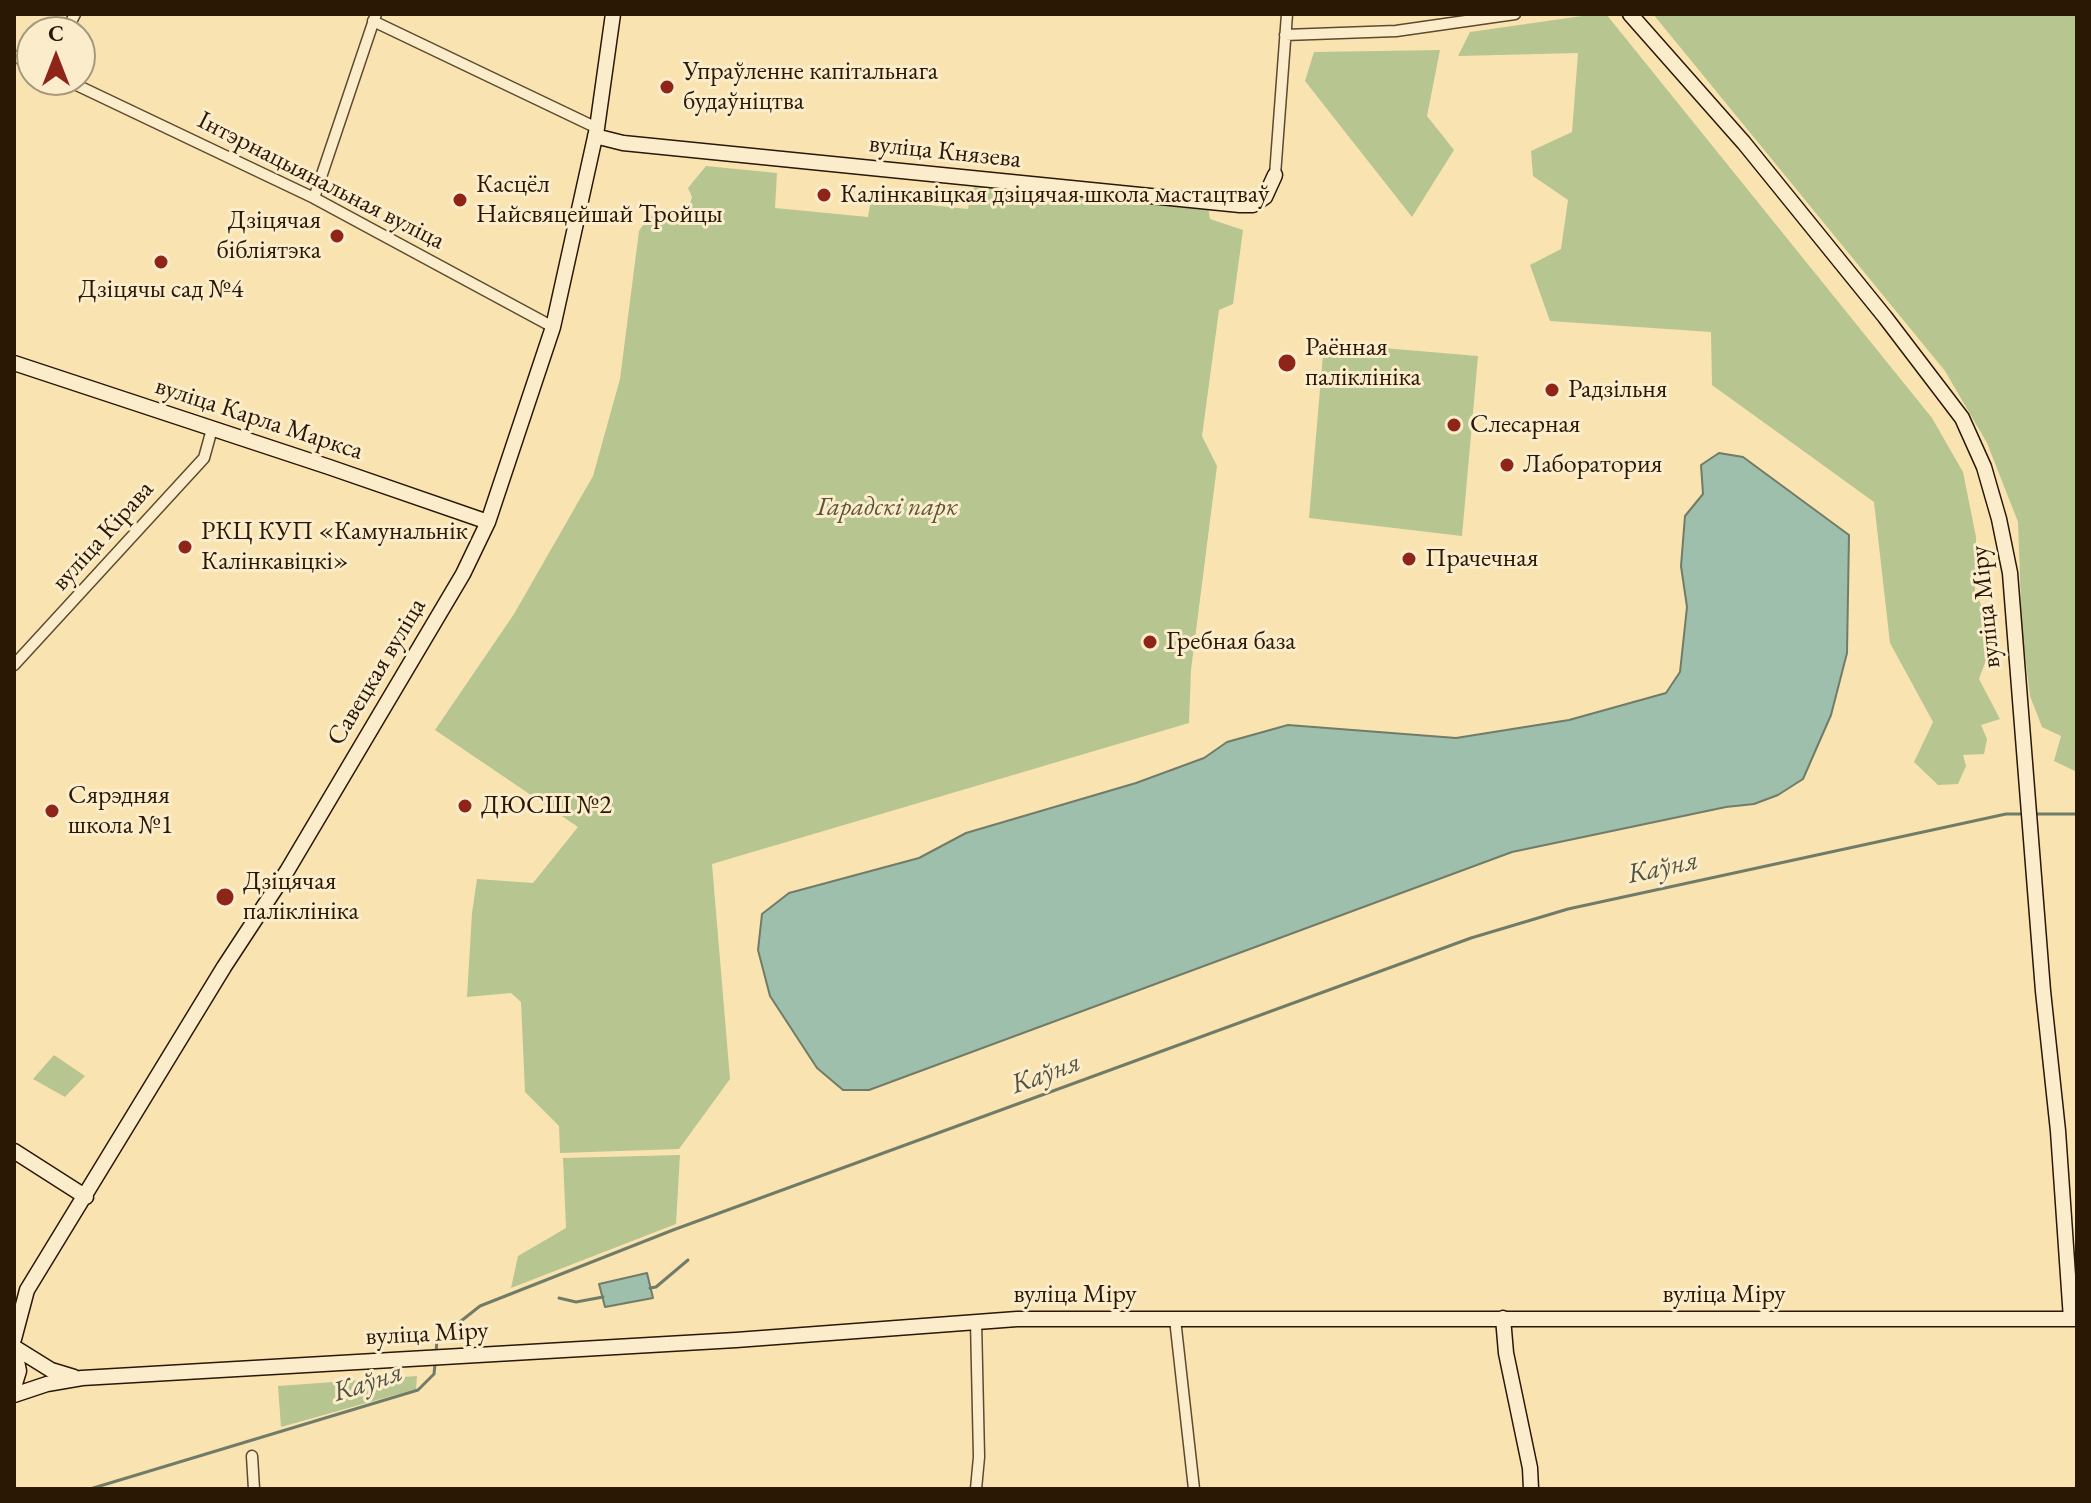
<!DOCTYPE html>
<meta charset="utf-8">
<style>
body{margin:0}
#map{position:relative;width:2091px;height:1503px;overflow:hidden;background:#f9e4b1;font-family:"EB Garamond",serif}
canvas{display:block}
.frame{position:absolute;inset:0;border:16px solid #2a1704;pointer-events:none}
.north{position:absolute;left:16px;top:16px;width:80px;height:80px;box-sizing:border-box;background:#fbedcc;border:2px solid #a7977c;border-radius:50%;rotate:0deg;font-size:22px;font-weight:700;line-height:32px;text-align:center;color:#2a1704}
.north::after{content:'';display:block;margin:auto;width:28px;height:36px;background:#8f2418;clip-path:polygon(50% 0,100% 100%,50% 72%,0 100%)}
</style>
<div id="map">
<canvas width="2091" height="1503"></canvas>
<div class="frame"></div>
<div class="north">С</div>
</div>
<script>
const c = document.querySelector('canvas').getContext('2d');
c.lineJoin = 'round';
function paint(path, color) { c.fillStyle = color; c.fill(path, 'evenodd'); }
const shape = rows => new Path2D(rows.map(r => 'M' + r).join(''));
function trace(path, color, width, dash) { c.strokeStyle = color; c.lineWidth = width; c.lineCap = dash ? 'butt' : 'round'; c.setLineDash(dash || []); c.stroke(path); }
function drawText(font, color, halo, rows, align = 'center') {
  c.font = font + ' "EB Garamond",serif'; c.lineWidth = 6; c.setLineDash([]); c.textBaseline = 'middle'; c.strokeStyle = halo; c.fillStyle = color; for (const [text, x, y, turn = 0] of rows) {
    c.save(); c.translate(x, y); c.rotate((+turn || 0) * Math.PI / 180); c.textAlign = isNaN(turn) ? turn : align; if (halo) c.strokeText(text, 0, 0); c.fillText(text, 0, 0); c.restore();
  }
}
paint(shape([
 [1596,14,1606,14,1932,418,1963,472,1976,537,1975,591,1995,636,1979,679,2000,719,1981,725,1987,739,1984,754,1963,755,1966,766,1958,784,1938,785,1914,762,1933,722,1890,643,1874,502,1712,385,1711,332,1550,321,1530,265,1561,249,1568,200,1533,176,1531,151,1572,132,1578,53,1458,56,1470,32],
 [1653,14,2077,14,2077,772,2054,761,2061,736,2042,727,2030,696,2022,631,2018,522,1987,443,1945,371],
 [1440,50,1427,116,1454,150,1412,217,1305,81,1314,52],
 [706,166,777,173,775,208,868,217,871,199,968,209,971,191,976,185,1208,208,1210,219,1243,230,1233,304,1219,310,1202,436,1217,466,1191,670,1189,723,712,864,730,1079,679,1149,560,1153,559,1126,525,1092,521,1002,511,993,467,997,472,913,477,879,533,883,578,827,435,730,514,614,593,476,620,379,639,231,647,219,657,213,672,220,687,213,692,197,688,188],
 [1324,343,1478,356,1462,536,1309,518],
 [54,1055,85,1076,65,1097,33,1079],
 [680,1155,676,1224,511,1288,518,1256,566,1228,563,1158],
 [417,1376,416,1389,281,1427,278,1386]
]), '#b7c591');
const water = shape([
 [1719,453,1743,457,1849,535,1847,653,1831,715,1803,779,1778,795,1754,804,1726,807,1512,852,869,1090,843,1090,817,1068,770,996,758,950,762,914,789,893,919,858,966,833,1136,783,1204,758,1227,742,1288,725,1456,738,1569,720,1666,693,1680,672,1687,607,1681,566,1685,516,1703,494,1701,465,1719,453],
 [647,1273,653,1298,605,1307,599,1284,647,1273]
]);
paint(water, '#9ebfab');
trace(water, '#707c68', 2);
trace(shape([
 [2033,814,2077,814],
 [650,1288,656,1287,688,1260],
 [559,1298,576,1302,603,1297],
 [436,1352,437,1340,480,1306,673,1230,1471,938,1568,909,2006,814,2025,814],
 [90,1489,418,1390,434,1374,435,1364]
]), '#707c68', 3);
const street = shape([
 [373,21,597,128],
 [66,32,75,14],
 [1285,35,1396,31,1515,14],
 [14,56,32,64],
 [66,80,314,198,553,327],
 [1275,175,1287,14],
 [314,198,376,14],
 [14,665,204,458,212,429],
 [1175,1319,1194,1489],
 [252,1456,254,1489],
 [976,1489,979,1457,976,1321]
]);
const secondary = shape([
 [1630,14,1744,143,1885,317,1962,418,1984,467,1999,519,2010,573,2043,991,2058,1131,2071,1319],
 [595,136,623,143,1240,205,1253,205,1265,197,1275,175],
 [14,363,329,467,488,522],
 [14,1151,86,1197],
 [1503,1318,1506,1353,1530,1468,1531,1489],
 [14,1339,27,1290,224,967,287,871,463,574,488,522,553,327,597,128,613,14],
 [14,1347,51,1370,74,1377],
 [14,1347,19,1371,14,1387],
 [14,1395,47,1384,82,1378,736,1340,1017,1319,2077,1319]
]);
trace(street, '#5e4a2f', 13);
trace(secondary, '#2a1704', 17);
trace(street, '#fbedcc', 10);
trace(secondary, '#fbedcc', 14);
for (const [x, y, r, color] of [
 [667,87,8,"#8f2418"],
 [824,195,8,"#8f2418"],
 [460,200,8,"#8f2418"],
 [337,236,8,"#8f2418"],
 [161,262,8,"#8f2418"],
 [1287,363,10,"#8f2418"],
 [1552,390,8,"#8f2418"],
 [1454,425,8,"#8f2418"],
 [1507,465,8,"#8f2418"],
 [185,547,8,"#8f2418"],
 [1409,559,8,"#8f2418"],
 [1150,642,8,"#8f2418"],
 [465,806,8,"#8f2418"],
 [52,811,8,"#8f2418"],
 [225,897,10,"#8f2418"]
]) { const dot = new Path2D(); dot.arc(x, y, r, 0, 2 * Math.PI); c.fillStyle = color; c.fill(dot); trace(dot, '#fbedcc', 3); }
drawText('26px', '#2a1704', '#fbedcc', [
 ["Упраўленне капітальнага",683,72],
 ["будаўніцтва",683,102],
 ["Касцёл",476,185],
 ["Найсвяцейшай Тройцы",476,215],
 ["Калінкавіцкая дзіцячая школа мастацтваў",840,195],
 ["Дзіцячая",321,221,"right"],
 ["бібліятэка",321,251,"right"],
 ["Дзіцячы сад №4",161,290,"center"],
 ["Раённая",1305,348],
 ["паліклініка",1305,378],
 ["Радзільня",1568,390],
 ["Слесарная",1470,425],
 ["Лаборатория",1523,465],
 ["РКЦ КУП «Камунальнік",201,532],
 ["Калінкавіцкі»",201,562],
 ["Прачечная",1425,559],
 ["Гребная база",1166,642],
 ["Сярэдняя",68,796],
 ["школа №1",68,826],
 ["ДЮСШ №2",481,806],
 ["Дзіцячая",243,882],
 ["паліклініка",243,912]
], 'left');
drawText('26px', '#2a1704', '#fbedcc', [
 ["вуліца Князева",945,152,6],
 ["Інтэрнацыянальная вуліца",321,181,27],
 ["вуліца Карла Маркса",259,419,18],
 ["вуліца Кірава",103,536,-48],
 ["вуліца Міру",1986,607,-96],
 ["Савецкая вуліца",377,672,-59],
 ["вуліца Міру",1075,1295],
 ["вуліца Міру",1724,1295],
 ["вуліца Міру",427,1334,-3]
]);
drawText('italic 26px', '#5b5435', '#fbedcc', [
 ["Гарадскі парк",887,508]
]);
drawText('italic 28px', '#53523e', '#fbedcc', [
 ["Каўня",1663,868,-12],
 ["Каўня",1046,1074,-20],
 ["Каўня",368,1383,-18]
]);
</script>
